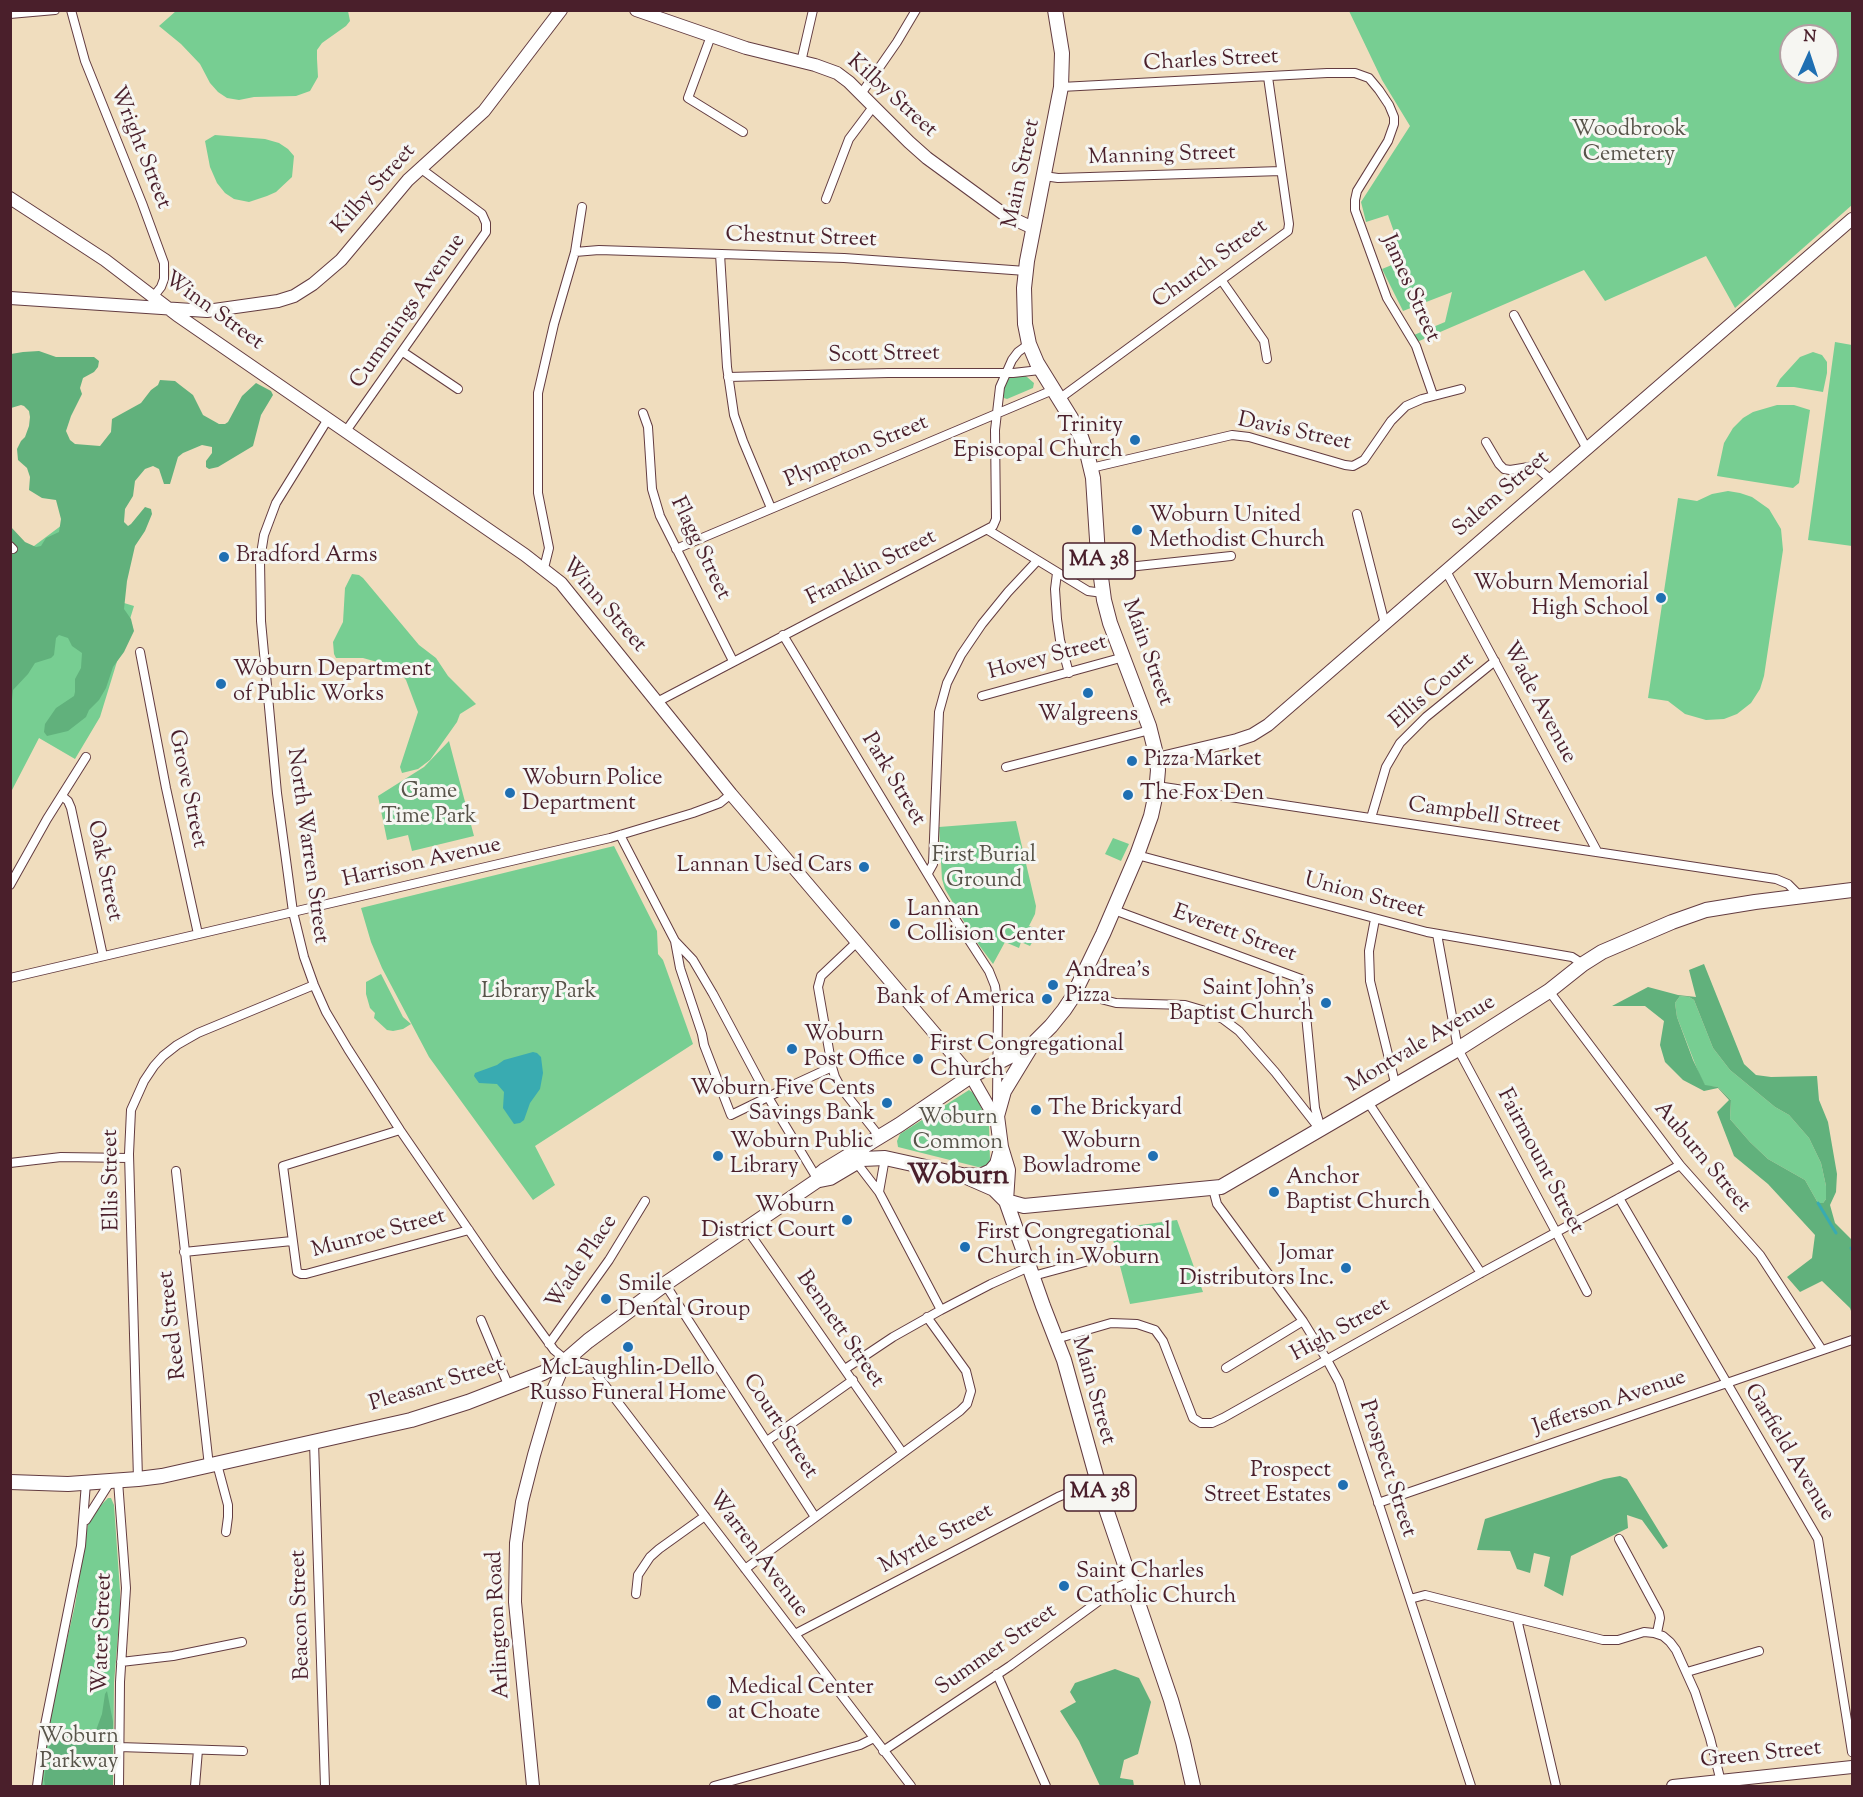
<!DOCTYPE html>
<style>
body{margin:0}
#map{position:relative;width:1863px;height:1797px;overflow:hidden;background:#f0ddbe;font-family:"Sorts Mill Goudy",serif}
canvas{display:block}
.frame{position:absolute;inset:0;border:12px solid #4a1f2b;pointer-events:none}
.north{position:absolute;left:1779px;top:24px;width:60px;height:60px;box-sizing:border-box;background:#f6f6f2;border:2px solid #b1a0a2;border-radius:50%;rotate:3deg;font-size:16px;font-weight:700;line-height:24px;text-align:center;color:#4a1f2b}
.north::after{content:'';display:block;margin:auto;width:21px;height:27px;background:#1f6fb2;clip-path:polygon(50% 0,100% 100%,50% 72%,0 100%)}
</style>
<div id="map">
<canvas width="1863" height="1797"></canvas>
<div class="frame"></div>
<div class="north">N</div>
</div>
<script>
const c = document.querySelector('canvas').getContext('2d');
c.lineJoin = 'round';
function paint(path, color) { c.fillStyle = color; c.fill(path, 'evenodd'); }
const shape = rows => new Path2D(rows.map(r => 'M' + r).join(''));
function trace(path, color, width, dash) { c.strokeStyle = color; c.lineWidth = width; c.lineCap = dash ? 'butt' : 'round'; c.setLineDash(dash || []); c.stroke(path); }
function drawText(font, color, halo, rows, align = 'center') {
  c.font = font + ' "Sorts Mill Goudy",serif'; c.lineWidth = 6; c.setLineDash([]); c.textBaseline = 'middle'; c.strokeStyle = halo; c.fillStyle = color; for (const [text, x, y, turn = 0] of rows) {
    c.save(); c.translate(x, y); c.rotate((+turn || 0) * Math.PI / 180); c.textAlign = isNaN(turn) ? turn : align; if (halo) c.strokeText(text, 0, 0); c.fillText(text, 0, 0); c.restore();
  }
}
paint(shape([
 [176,11,348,11,350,21,346,26,322,43,317,50,317,59,318,77,310,91,296,96,254,97,239,100,227,98,218,92,210,83,200,64,181,44,159,26],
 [1349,11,1852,11,1852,205,1735,308,1706,256,1605,301,1584,270,1417,342,1414,335,1445,322,1452,292,1403,311,1382,269,1404,260,1388,215,1366,222,1361,202,1410,126,1382,80],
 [1791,36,1827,36,1827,72,1791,72],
 [215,135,265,139,279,143,288,149,294,156,292,177,276,192,267,196,249,202,234,199,225,193,217,183,210,167,205,141],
 [1835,342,1852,345,1852,546,1808,540],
 [1813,352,1822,355,1827,362,1827,373,1823,392,1794,387,1776,387,1780,379,1800,357],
 [1012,375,1024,375,1027,377,1034,383,1033,388,1007,399,1004,398,1002,390,1007,378],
 [1777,405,1794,405,1810,410,1799,483,1793,488,1717,476,1724,443,1733,428,1743,418,1753,412],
 [1728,491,1740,493,1752,497,1769,509,1781,529,1783,550,1764,676,1760,689,1751,703,1737,714,1724,719,1706,720,1685,714,1668,701,1648,698,1678,498,1697,501,1712,494],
 [74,516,81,590,134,606,100,717,75,759,39,738,11,792,10,564],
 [352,574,359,575,363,578,419,645,436,658,448,676,476,704,460,714,457,722,430,760,418,769,402,773,400,767,418,712,406,680,395,667,363,658,336,658,334,654,333,642,343,622,345,588],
 [449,741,474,836,412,851,408,835,387,840,378,796,424,767],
 [1016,821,1036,906,1035,914,1029,926,1039,930,1030,946,1021,942,1019,948,1005,942,993,964,973,937,945,889,942,879,939,827],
 [1113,838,1129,844,1121,861,1105,854],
 [614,846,657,931,658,954,663,960,693,1044,535,1146,555,1185,533,1200,429,1057,382,968,371,942,361,908],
 [381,974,403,1017,411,1024,403,1029,393,1031,387,1030,374,1018,375,1013,370,1008,366,994,366,982],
 [1680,996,1689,997,1694,1000,1713,1048,1730,1070,1775,1107,1789,1115,1809,1138,1821,1163,1826,1186,1826,1199,1823,1203,1818,1203,1805,1180,1768,1159,1750,1142,1730,1119,1731,1100,1718,1087,1705,1086,1699,1074,1677,1017,1675,1003],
 [969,1090,975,1094,989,1125,990,1161,988,1166,978,1167,898,1147,897,1141,900,1134],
 [1177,1220,1203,1292,1130,1304,1111,1232,1125,1230,1125,1227],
 [108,1498,111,1498,114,1505,120,1591,120,1610,114,1683,113,1786,39,1786,51,1710,75,1605,88,1524,93,1513]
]), '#77ce92');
paint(shape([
 [39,351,56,357,94,357,99,361,98,367,94,372,83,378,80,388,82,394,71,416,66,431,70,440,75,444,100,446,111,432,112,419,141,403,151,390,158,385,160,380,175,381,180,385,193,395,203,415,219,424,225,424,228,422,242,396,256,383,271,391,273,395,261,415,253,446,218,467,209,469,206,467,206,461,212,453,212,447,202,445,183,453,178,457,170,484,164,484,159,469,153,466,145,469,135,481,133,496,125,509,124,522,128,526,131,524,145,507,151,509,152,514,145,531,135,546,127,581,124,609,131,619,134,631,124,652,113,667,106,688,99,700,89,710,86,717,68,731,47,736,44,732,45,724,56,708,74,696,75,692,75,679,81,668,82,653,72,646,68,638,59,635,56,638,54,655,51,658,35,663,28,674,13,690,11,710,10,547,13,544,11,541,11,527,25,542,36,547,41,546,46,538,59,532,61,519,56,500,42,498,29,490,30,477,27,468,18,460,17,449,21,441,25,437,29,426,30,417,29,411,24,406,21,405,11,408,11,354,23,352],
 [1704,964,1744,1064,1756,1075,1771,1077,1817,1076,1819,1100,1828,1122,1837,1174,1836,1192,1830,1205,1835,1223,1852,1240,1852,1314,1850,1308,1822,1281,1800,1292,1787,1277,1812,1258,1815,1235,1768,1184,1734,1156,1717,1112,1729,1100,1718,1088,1704,1091,1683,1080,1665,1062,1660,1045,1664,1021,1645,1006,1612,1006,1648,987,1678,995,1696,997,1689,970],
 [1680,996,1689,997,1694,1000,1713,1048,1730,1070,1775,1107,1789,1115,1809,1138,1821,1163,1826,1186,1826,1199,1823,1203,1818,1203,1805,1180,1768,1159,1750,1142,1730,1119,1731,1100,1718,1087,1705,1085,1693,1060,1677,1017,1675,1003],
 [1620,1476,1627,1479,1668,1546,1663,1549,1642,1520,1627,1515,1628,1528,1571,1556,1563,1596,1544,1586,1550,1557,1534,1553,1530,1573,1517,1569,1510,1551,1477,1550,1485,1519,1604,1479],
 [1115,1669,1139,1678,1151,1702,1138,1754,1124,1760,1120,1778,1133,1780,1134,1786,1100,1786,1079,1741,1060,1711,1076,1702,1070,1692,1075,1683],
 [107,1691,113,1722,113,1786,45,1786,44,1780,49,1746,55,1734,66,1734,74,1738,83,1739,95,1733,102,1714,105,1694]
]), '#61b17c');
paint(shape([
 [533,1052,537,1053,541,1057,543,1073,540,1089,530,1103,524,1120,520,1123,514,1124,503,1108,504,1092,497,1084,479,1083,474,1076,475,1073,497,1065,504,1060]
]), '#39abb1');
trace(shape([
 [1818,1203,1836,1233],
 [1851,1248,1852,1250]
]), '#39abb1', 3);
const street = shape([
 [71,10,85,61,142,203,164,263,164,279,161,287,154,296],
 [10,14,55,10],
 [711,36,688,98,743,132],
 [801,62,813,10],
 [1061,87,1327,73,1355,73,1369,78,1379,90,1389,105,1394,117,1394,124,1388,141,1357,191,1355,200,1355,210,1387,298,1416,346,1433,395],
 [861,94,897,42,916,10],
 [1044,176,1058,178,1281,171],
 [826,199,849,139,873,107],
 [575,252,599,250,844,258,1026,271],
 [720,254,727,367,734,415,743,441,771,508],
 [1222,281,1264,341,1267,359],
 [1514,315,1587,449],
 [403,352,458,389],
 [728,377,888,373,1013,373,1040,370],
 [1059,399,1288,231,1289,224,1268,77],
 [643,413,648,427,652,489,660,516,733,661],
 [328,419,276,503,264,535,260,560,261,621,277,793,293,912,304,957,314,985,326,1012,348,1049,400,1130,499,1274,554,1350,566,1360,586,1364,594,1371,911,1786],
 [346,431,486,232,486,223,482,214,420,168],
 [1486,442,1499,464,1504,469,1510,470,1535,466,1551,480],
 [1091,468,1232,435,1249,437,1345,465,1353,466,1364,460,1391,421,1406,406,1422,399,1461,389],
 [1357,514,1385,624],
 [988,530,1088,591,1103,593],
 [10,546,13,549],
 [676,549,1053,390],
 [544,568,549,548,538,493,538,393,554,324,575,252,582,207],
 [1100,570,1231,556],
 [1446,571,1597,851],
 [1057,573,1055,589,1057,619,1060,640,1069,673],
 [783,635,945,903,989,971,995,986,998,1008,997,1101],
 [140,652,166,788,198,934],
 [982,696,1124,657],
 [657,702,993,526,996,519,995,430,1000,387,1012,360,1018,352,1029,344],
 [1006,767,1150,730],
 [1157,786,1776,879,1788,884,1801,897],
 [62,796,68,801,71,808,103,956],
 [1371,818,1386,767,1400,743,1426,717,1495,661],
 [620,835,675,941],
 [1137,855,1427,932,1572,957,1583,964],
 [928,873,933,864,939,712,947,683,961,655,982,624,1008,592,1037,561],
 [10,885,47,819,86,757],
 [1114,910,1301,979,1303,984,1315,1108,1321,1129],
 [1375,919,1369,951,1370,981,1396,1087],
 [1437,934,1458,1049,1556,1232,1587,1292],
 [857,942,821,976,818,987,832,1067,835,1077,841,1088,879,1136],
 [10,978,610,838,693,813,720,803,731,794],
 [1076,989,1089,996,1116,1003,1185,1005,1202,1010,1223,1019,1239,1031,1275,1072,1318,1127],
 [1549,991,1680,1165,1760,1255,1822,1350],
 [1368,1102,1481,1273],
 [400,1130,283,1166,297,1272,301,1274,306,1274,469,1230],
 [885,1158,879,1192,941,1310],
 [856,1162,879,1192],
 [10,1163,61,1157,129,1158],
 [176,1171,209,1466],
 [818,1180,768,1097,713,994,693,960,675,941,680,968,702,1034,704,1045,731,1115,768,1097,780,1091,832,1067],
 [1213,1189,1217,1204,1303,1321,1327,1360,1339,1382,1471,1786],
 [1619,1198,1818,1539,1852,1752],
 [746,1228,902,1452],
 [184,1252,292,1241],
 [1033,1276,1085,1262],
 [665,1284,815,1517],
 [481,1320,509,1387],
 [1056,1339,1111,1323,1137,1324,1155,1330,1163,1341,1193,1418,1201,1423,1212,1423,1223,1418,1481,1273,1680,1165],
 [549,1344,609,1260,645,1201],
 [1226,1368,1303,1321],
 [845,1369,893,1337,941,1310,991,1284,1029,1267],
 [767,1441,853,1380],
 [314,1442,325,1786],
 [217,1464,228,1505,228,1517,226,1532],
 [138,1479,129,1154,131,1110,144,1081,154,1066,163,1056,177,1045,198,1033,314,985],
 [118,1481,126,1588,120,1682,119,1786],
 [1378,1503,1852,1340],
 [86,1520,110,1482],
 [1619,1539,1659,1613,1660,1618,1657,1633],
 [745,1569,960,1411,967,1404,971,1391,966,1371,927,1317],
 [636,1594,638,1575,650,1557,659,1549,705,1516],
 [1410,1599,1425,1595,1603,1640,1618,1640,1644,1632,1654,1633,1663,1636,1670,1642,1676,1650,1695,1692,1710,1738,1722,1786],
 [1517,1619,1556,1786],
 [795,1634,1058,1497,1097,1481],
 [121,1662,173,1656,242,1642],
 [1687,1672,1759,1651],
 [997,1674,1046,1786],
 [119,1747,243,1751],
 [883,1751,1010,1666,1118,1587,1130,1582],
 [37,1786,45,1725,81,1546,86,1483],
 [195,1786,198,1750],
 [714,1786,860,1745,874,1738]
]);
const secondary = shape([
 [636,10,746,48,815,65,837,73,849,82,909,142,927,158,1005,215,1033,228],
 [10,198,105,260,177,315,525,555,561,583,731,794,971,1076,990,1109,997,1116],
 [10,298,207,311,278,301,294,296,313,284,341,260,408,180,484,111,561,10],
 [1157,759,1237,740,1252,735,1268,725,1852,219],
 [533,1786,515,1602,516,1543,522,1502,534,1455,553,1390,566,1360],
 [1673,1786,1852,1767]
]);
const primary = shape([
 [1032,1045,1004,1091,997,1116,1001,1147,1008,1170,1006,1201,1043,1306,1064,1360,1102,1497,1171,1700,1183,1742,1193,1786],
 [967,1175,980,1176,991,1171,997,1164,1001,1149],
 [820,1180,830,1178,862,1159,885,1158,962,1175,994,1189,1006,1201],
 [1006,1201,1024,1206,1221,1187,1458,1049,1549,991,1583,964,1602,952,1672,922,1706,910,1755,902,1852,890],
 [10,1482,68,1484,138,1479,162,1476,411,1420,468,1402,543,1373,566,1360,588,1341,665,1284,818,1180,819,1175,825,1170,899,1125,971,1076,1032,1045,1051,1026,1064,1010,1072,998,1103,934,1137,855,1151,816,1156,793,1158,770,1155,750,1149,726,1110,623,1104,600,1098,555,1093,478,1088,457,1081,437,1071,418,1037,363,1029,344,1025,324,1024,288,1027,261,1061,87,1062,53,1055,10]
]);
trace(street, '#633c41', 10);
trace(secondary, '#633c41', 14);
trace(primary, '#633c41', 16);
trace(street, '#fff', 8);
trace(secondary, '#fff', 12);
trace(primary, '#fff', 14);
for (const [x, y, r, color] of [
 [1135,440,6,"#1f6fb2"],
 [1137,530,6,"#1f6fb2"],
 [224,557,6,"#1f6fb2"],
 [1661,598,6,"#1f6fb2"],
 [221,684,6,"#1f6fb2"],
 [1088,693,6,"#1f6fb2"],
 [1132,761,6,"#1f6fb2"],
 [510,793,6,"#1f6fb2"],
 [1128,795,6,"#1f6fb2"],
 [864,867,6,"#1f6fb2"],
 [895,924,6,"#1f6fb2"],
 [1053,985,6,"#1f6fb2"],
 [1047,999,6,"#1f6fb2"],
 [1326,1003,6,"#1f6fb2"],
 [792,1049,6,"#1f6fb2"],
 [918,1059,6,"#1f6fb2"],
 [887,1103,6,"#1f6fb2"],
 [1036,1110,6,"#1f6fb2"],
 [718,1156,6,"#1f6fb2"],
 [1153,1156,6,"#1f6fb2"],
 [1274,1192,6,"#1f6fb2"],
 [847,1220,6,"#1f6fb2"],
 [965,1247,6,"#1f6fb2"],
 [1346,1268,6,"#1f6fb2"],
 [606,1299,6,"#1f6fb2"],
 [628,1347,6,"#1f6fb2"],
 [1343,1485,6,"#1f6fb2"],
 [1064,1586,6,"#1f6fb2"],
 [714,1702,8,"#1f6fb2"]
]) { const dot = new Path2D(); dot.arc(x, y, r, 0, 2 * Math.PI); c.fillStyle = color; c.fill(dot); trace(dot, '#f6f6f2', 2); }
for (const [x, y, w] of [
 [1099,561,72],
 [1100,1493,72]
]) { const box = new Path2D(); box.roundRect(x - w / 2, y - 18, w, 36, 4.5); c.fillStyle = '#f6f6f2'; c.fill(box); trace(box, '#4a1f2b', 1.5); }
drawText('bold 21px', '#4a1f2b', null, [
 ["MA 38",1099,561],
 ["MA 38",1100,1493]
]);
drawText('22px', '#4a1f2b', '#f6f6f2', [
 ["Charles Street",1211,62,-3],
 ["Kilby Street",891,97,42],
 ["Wright Street",139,148,68],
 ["Manning Street",1162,157,-2],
 ["Main Street",1023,174,-78],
 ["Kilby Street",375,190,-48],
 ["Chestnut Street",801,239,2],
 ["Church Street",1211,265,-36],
 ["James Street",1409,289,66],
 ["Winn Street",213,312,36],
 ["Cummings Avenue",409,312,-55],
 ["Scott Street",884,356,-1],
 ["Davis Street",1294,433,12],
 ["Plympton Street",857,453,-23],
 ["Salem Street",1502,495,-41],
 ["Flagg Street",699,549,64],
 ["Franklin Street",872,569,-27],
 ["Winn Street",603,606,49],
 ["Main Street",1146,653,70],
 ["Hovey Street",1048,659,-15],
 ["Ellis Court",1433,692,-41],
 ["Wade Avenue",1538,703,62],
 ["Park Street",892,780,59],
 ["Grove Street",186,789,78],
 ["Campbell Street",1484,817,8],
 ["North Warren Street",306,846,82],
 ["Harrison Avenue",422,864,-13],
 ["Oak Street",103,871,78],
 ["Union Street",1364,897,15],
 ["Everett Street",1234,935,20],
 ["Montvale Avenue",1422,1045,-31],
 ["Auburn Street",1701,1158,50],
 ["Fairmount Street",1539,1162,62],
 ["Ellis Street",113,1180,-91],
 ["Munroe Street",379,1235,-15],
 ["Wade Place",583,1263,-56],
 ["Reed Street",174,1325,-97],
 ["Bennett Street",839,1330,55],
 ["High Street",1341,1331,-29],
 ["Pleasant Street",437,1386,-17],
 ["Main Street",1092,1391,74],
 ["Jefferson Avenue",1610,1404,-19],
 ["Court Street",779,1427,57],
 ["Garfield Avenue",1788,1453,59],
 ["Prospect Street",1386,1469,72],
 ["Myrtle Street",937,1540,-28],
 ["Warren Avenue",757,1555,53],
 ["Beacon Street",302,1615,-92],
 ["Arlington Road",500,1625,-93],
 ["Water Street",104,1633,-88],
 ["Summer Street",997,1651,-35],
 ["Green Street",1761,1756,-6]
]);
drawText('22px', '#58544a', '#f6f6f2', [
 ["Woodbrook",1629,131],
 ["Cemetery",1629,156],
 ["Game",429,793],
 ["Time Park",429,818],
 ["First Burial",984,857],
 ["Ground",984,882],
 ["Library Park",539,993],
 ["Woburn",958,1119],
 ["Common",958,1144],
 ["Woburn",79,1738],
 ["Parkway",79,1763]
]);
drawText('22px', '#4a1f2b', '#f6f6f2', [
 ["Trinity",1123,427,"right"],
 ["Episcopal Church",1123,452,"right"],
 ["Woburn United",1149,517],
 ["Methodist Church",1149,542],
 ["Bradford Arms",236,557],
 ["Woburn Memorial",1649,585,"right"],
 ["High School",1649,610,"right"],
 ["Woburn Department",233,671],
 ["of Public Works",233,696],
 ["Walgreens",1088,716,"center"],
 ["Pizza Market",1144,761],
 ["Woburn Police",522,780],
 ["Department",522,805],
 ["The Fox Den",1140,795],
 ["Lannan Used Cars",852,867,"right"],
 ["Lannan",907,911],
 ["Collision Center",907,936],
 ["Andrea's",1065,972],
 ["Pizza",1065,997],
 ["Saint John's",1314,990,"right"],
 ["Baptist Church",1314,1015,"right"],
 ["Bank of America",1035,999,"right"],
 ["Woburn",804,1036],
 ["Post Office",804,1061],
 ["First Congregational",930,1046],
 ["Church",930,1071],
 ["Woburn Five Cents",875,1090,"right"],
 ["Savings Bank",875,1115,"right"],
 ["The Brickyard",1048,1110],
 ["Woburn Public",730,1143],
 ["Library",730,1168],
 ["Woburn",1141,1143,"right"],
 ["Bowladrome",1141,1168,"right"],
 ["Anchor",1286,1179],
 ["Baptist Church",1286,1204],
 ["Woburn",835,1207,"right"],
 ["District Court",835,1232,"right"],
 ["First Congregational",977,1234],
 ["Church in Woburn",977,1259],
 ["Jomar",1334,1255,"right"],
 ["Distributors Inc.",1334,1280,"right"],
 ["Smile",618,1286],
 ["Dental Group",618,1311],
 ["McLaughlin-Dello",628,1370,"center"],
 ["Russo Funeral Home",628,1395,"center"],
 ["Prospect",1331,1472,"right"],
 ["Street Estates",1331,1497,"right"],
 ["Saint Charles",1076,1573],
 ["Catholic Church",1076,1598],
 ["Medical Center",728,1689],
 ["at Choate",728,1714]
], 'left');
drawText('bold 28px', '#4a1f2b', '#f6f6f2', [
 ["Woburn",958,1178]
]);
</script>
